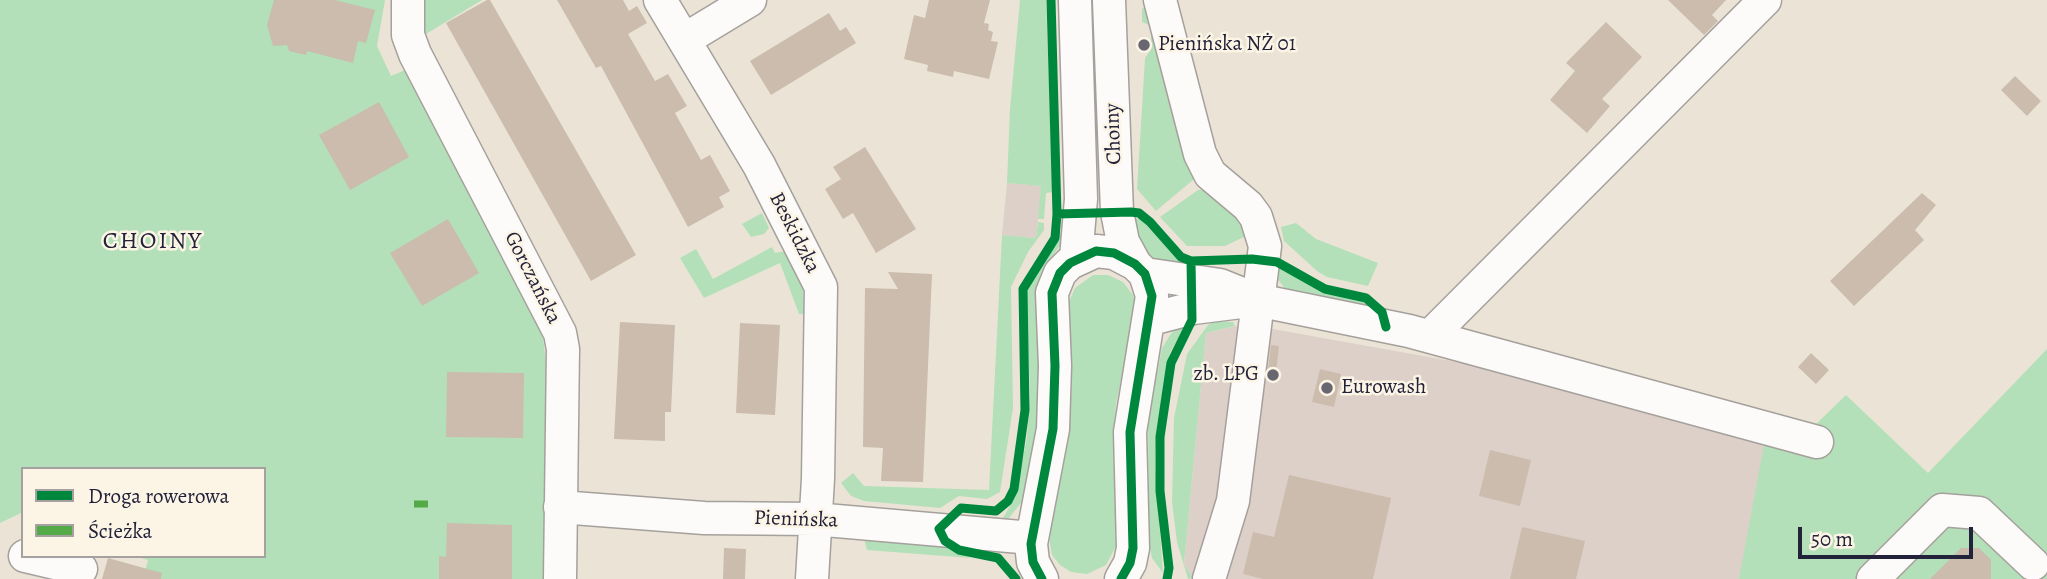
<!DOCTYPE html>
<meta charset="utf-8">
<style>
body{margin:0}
#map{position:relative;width:2047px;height:579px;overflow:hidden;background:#ebe4d6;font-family:Alegreya,serif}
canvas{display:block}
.legend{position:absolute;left:21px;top:467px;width:245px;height:91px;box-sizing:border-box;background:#fcf5e5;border:2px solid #a5a1a1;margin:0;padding:9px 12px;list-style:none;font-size:21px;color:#22223b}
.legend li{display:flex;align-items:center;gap:14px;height:35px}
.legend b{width:35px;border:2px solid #a5a1a1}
.scale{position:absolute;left:1798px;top:527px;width:175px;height:32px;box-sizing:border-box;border:4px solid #22223b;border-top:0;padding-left:9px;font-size:21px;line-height:24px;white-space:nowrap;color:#22223b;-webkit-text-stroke:5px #fcf5e5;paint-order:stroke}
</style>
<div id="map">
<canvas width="2047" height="579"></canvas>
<ul class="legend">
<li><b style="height:9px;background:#00873e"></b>Droga rowerowa</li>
<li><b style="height:9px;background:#53aa46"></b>Ścieżka</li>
</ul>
<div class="scale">50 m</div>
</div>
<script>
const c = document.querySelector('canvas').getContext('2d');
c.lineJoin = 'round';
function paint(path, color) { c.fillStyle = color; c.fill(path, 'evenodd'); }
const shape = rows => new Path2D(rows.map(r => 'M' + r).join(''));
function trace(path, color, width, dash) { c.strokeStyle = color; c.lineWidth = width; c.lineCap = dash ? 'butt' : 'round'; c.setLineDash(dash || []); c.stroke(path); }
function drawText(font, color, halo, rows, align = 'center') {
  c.font = font + ' Alegreya,serif'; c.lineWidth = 5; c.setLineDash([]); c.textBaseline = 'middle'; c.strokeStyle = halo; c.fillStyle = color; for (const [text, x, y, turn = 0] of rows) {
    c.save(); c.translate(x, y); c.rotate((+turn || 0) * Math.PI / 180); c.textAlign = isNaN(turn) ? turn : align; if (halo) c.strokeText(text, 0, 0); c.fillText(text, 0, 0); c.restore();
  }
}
paint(shape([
 [1007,183,1042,186,1036,238,1002,235],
 [1245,324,1490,368,1817,452,1788,579,1193,579,1184,564,1206,333]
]), '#ddd0c9');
paint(shape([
 [0,0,385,0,377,46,391,76,405,70,524,286,541,323,548,377,546,579,143,579,148,560,134,556,264,556,264,469,23,469,23,512,0,523],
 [423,0,482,0,426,34,420,16],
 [1020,0,1046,0,1053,192,1046,193,1044,219,1038,219,1041,186,1007,183,1010,109],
 [1150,3,1195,172,1193,180,1156,211,1137,189,1145,58,1151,49,1151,26,1142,22,1142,9],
 [1198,190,1207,190,1246,223,1246,236,1225,246,1187,246,1160,217],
 [762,213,769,228,764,234,751,237,742,224],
 [1131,218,1141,219,1180,262,1183,272,1163,266,1149,254,1138,241],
 [1066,220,1065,238,1043,270,1035,290,1039,385,1035,446,1024,499,1009,518,1001,521,1015,498,1027,437,1030,393,1026,292,1041,262,1056,243],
 [1038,222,1044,223,1044,230,1028,252,1011,287,1013,408,1000,492,987,499,959,496,940,508,864,501,851,496,841,483,853,473,864,486,989,490,1002,235,1036,238],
 [1296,223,1316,239,1378,263,1368,286,1327,277,1317,271,1284,241,1281,227],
 [772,247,775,253,786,251,803,285,804,314,799,314,780,263,704,298,680,258,696,249,713,279],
 [1277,267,1322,292,1366,302,1364,312,1286,290,1277,278],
 [1093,275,1108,275,1123,282,1133,295,1136,306,1116,404,1113,439,1116,546,1106,565,1087,574,1071,572,1060,565,1052,555,1049,538,1069,437,1072,379,1068,304,1075,288],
 [1216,321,1233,322,1235,326,1206,333,1184,564,1193,578,1188,579,1177,542,1172,502,1174,418,1187,354,1208,325],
 [1186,324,1170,353,1156,435,1155,466,1163,573,1152,558,1149,543,1148,422,1162,348,1174,329],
 [2047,349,2047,579,1739,579,1765,439,1813,427,1846,395,1928,473],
 [863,535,936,541,970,558,867,550]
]), '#b3e0b8');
paint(shape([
 [274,0,335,0,375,10,366,43,358,41,353,63,307,51,306,55,289,51,287,45,273,46,267,25],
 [487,0,490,0,636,255,591,281,446,23],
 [557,0,623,0,629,11,637,6,647,23,628,34,655,81,668,74,687,106,675,113,701,160,710,155,730,191,719,197,724,207,688,227,601,66,596,68],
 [929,0,990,0,984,23,989,24,988,30,993,32,991,41,998,42,989,79,954,71,953,77,927,71,928,65,904,59,914,15,925,18],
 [1668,0,1726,0,1712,15,1718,21,1704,35],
 [829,13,840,31,846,27,856,43,771,95,750,61],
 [1606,22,1642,57,1602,99,1610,106,1587,133,1550,100,1575,71,1566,63],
 [2015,76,2041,101,2027,116,2001,90],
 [379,102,409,157,350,190,319,135],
 [865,147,916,229,876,253,853,213,843,219,825,189,841,179,833,167],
 [1922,193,1936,205,1915,230,1924,240,1854,306,1830,281],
 [448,219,479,273,422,306,390,253],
 [888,272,932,274,923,482,881,481,883,448,863,447,865,288,898,289],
 [620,322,675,325,671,412,665,412,665,441,614,439],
 [740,323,780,325,775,415,736,413],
 [1271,345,1279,346,1275,381,1267,381],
 [1811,353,1829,370,1816,384,1798,367],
 [1320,369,1341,374,1334,407,1312,402],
 [447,372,524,373,523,438,446,437],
 [1490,450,1531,460,1520,506,1479,496],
 [1289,475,1391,498,1373,579,1263,579,1243,574,1253,532,1274,537],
 [447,523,512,525,512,579,439,579,439,556,446,557],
 [1522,527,1585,541,1576,579,1510,579],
 [724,548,746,549,745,579,723,579],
 [1961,548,1979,548,1991,560,1991,579,1930,579],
 [108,558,162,573,161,579,102,579]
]), '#cbbcad');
const minor = shape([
 [408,0,408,35,415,54,560,333,563,349,560,579],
 [660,0,759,165,821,287,818,479,812,579],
 [1075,0,1081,199,1076,258],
 [1109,0,1117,212,1123,242,1135,264],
 [1160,0,1200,154,1210,174,1248,206,1256,217,1265,246,1233,501,1209,579],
 [684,40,750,0],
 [1145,274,1220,285,1257,300,1409,331,1817,442],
 [1151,319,1193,308,1249,301],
 [1430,336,1765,0],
 [560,507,704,518,814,519,1032,538],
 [25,556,81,569],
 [1042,579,1033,562,1031,544,1053,429,1055,366,1052,293,1060,273,1070,263,1096,251,1114,253,1135,264,1145,274,1152,296,1130,432,1133,548,1130,563,1121,579],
 [1873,579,1942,510,1979,513,2033,564]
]);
trace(minor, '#a5a09c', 35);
trace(minor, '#fcfbf9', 32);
trace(shape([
 [414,504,428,504]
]), '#53aa46', 7, [14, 7]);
trace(shape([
 [1051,0,1057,214],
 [1191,261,1252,259,1277,262,1325,289,1366,298,1382,312,1386,327],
 [1016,579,998,558,959,550,945,541,939,529,961,508,996,511,1008,501,1014,489,1025,410,1023,289,1055,238,1057,214,1131,212,1139,213,1150,222,1181,257,1191,261,1192,320,1171,363,1160,437,1160,491,1169,568,1167,579],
 [1042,579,1033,562,1031,544,1053,429,1055,366,1052,293,1060,273,1070,263,1096,251,1114,253,1135,264,1145,274,1152,296,1130,432,1133,548,1130,563,1121,579]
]), '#00873e', 9);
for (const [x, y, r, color] of [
 [1144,45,7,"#686671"],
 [1273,375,7,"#686671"],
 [1327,388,7,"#686671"]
]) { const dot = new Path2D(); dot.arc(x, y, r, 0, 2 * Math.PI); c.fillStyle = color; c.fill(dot); trace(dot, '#fcf5e5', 2.5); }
drawText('21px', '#22223b', '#fcf5e5', [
 ["Pienińska NŻ 01",1158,45],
 ["zb. LPG",1259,375,"right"],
 ["Eurowash",1341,388]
], 'left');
drawText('21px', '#22223b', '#fcf5e5', [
 ["Choiny",1114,134,-92],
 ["Beskidzka",794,233,63],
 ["Gorczańska",532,278,63],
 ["Pienińska",796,520,2]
]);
c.letterSpacing = '2px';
drawText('24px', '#22223b', '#fcf5e5', [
 ["CHOINY",153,242]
]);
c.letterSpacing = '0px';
</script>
